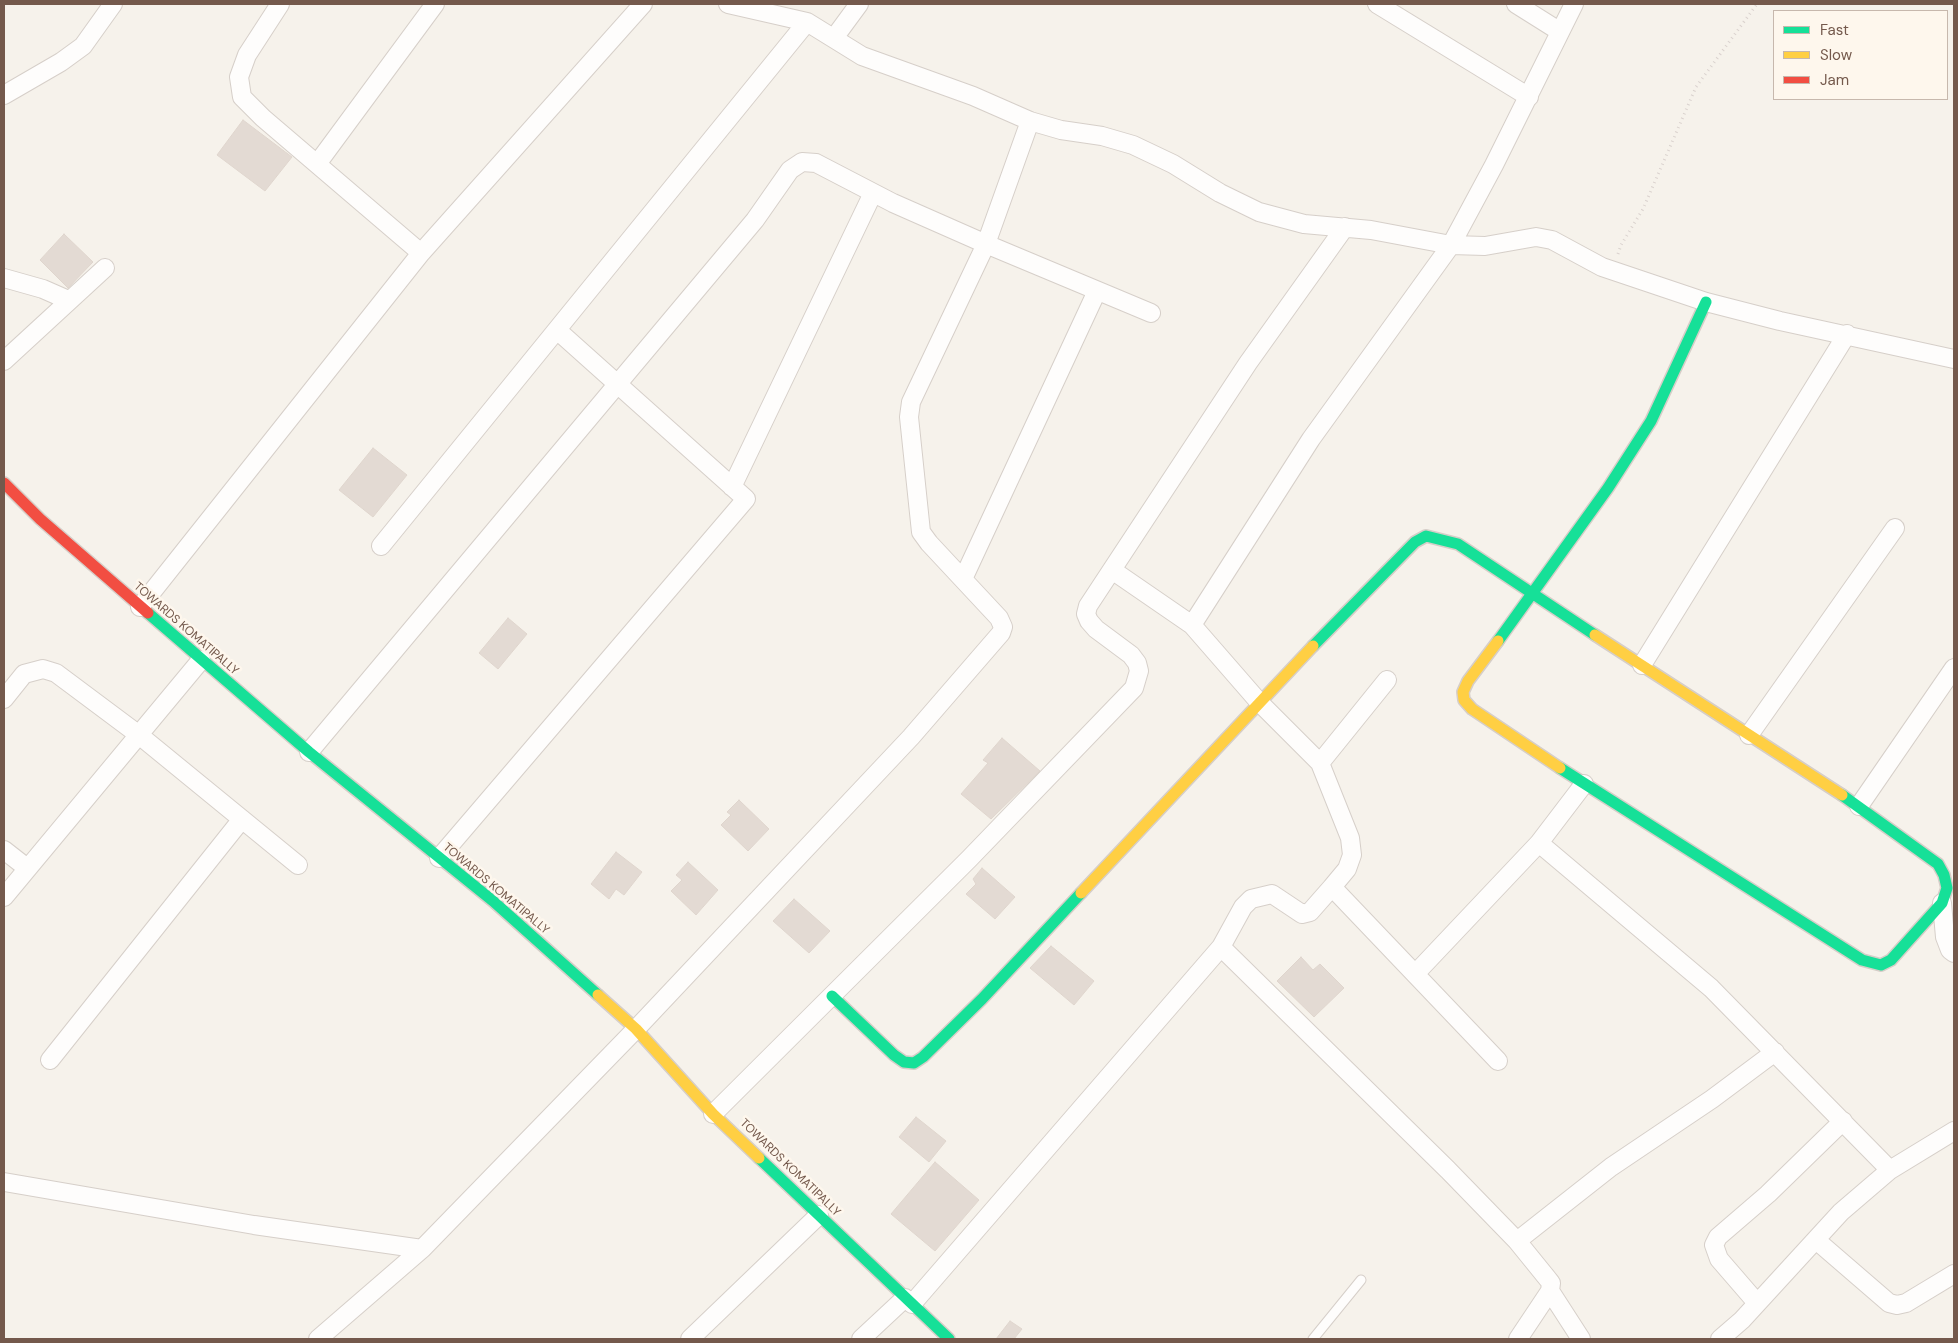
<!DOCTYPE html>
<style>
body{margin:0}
#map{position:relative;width:1958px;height:1343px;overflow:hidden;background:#f6f2eb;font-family:"DM Sans",sans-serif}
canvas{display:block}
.frame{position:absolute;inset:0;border:5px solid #74594c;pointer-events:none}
.legend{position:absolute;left:1773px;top:10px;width:175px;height:90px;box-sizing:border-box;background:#fef7ed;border:1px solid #c7b8ad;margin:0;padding:6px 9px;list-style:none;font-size:15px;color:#74594c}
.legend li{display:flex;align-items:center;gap:10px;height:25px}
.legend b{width:25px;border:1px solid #c7b8ad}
</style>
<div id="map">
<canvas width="1958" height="1343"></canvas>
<div class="frame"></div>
<ul class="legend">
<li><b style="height:6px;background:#16e098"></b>Fast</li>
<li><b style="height:6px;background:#ffcf43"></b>Slow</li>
<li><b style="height:6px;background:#f24e42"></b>Jam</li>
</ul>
</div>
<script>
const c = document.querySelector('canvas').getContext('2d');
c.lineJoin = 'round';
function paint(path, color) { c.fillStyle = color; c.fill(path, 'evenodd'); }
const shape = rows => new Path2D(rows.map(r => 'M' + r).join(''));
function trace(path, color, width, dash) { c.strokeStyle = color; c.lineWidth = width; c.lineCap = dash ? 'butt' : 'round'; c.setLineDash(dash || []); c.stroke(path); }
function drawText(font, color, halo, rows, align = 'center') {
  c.font = font + ' "DM Sans",sans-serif'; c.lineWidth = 5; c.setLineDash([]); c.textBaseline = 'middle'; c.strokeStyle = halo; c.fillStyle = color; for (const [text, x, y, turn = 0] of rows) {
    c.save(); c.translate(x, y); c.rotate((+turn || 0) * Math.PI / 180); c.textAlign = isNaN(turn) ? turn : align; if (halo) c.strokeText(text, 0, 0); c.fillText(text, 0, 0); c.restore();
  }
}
const building = shape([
 [243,120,292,157,265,191,217,155,243,120],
 [64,234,93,262,68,288,40,260,64,234],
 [373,448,407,475,373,517,339,490,373,448],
 [508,618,527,634,498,669,479,653,508,618],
 [1002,738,1040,771,991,819,961,794,988,763,983,760,1002,738],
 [739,800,769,829,748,851,721,825,731,815,727,812,739,800],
 [616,852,642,872,624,895,616,889,609,899,591,884,616,852],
 [688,862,718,890,696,915,671,891,682,880,676,875,688,862],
 [982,868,1015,897,995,919,966,894,976,884,973,879,982,868],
 [794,899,830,931,809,953,773,921,794,899],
 [1051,946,1094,981,1074,1005,1030,968,1051,946],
 [1301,957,1313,970,1320,964,1344,988,1314,1017,1277,981,1301,957],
 [916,1117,946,1141,929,1162,899,1137,916,1117],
 [935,1162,979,1200,935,1251,891,1214,935,1162],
 [1010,1321,1022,1329,1014,1339,996,1339,1010,1321]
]);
paint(building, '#e3dad3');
trace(building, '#dfd5cd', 1);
const lane = shape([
 [1313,1339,1361,1280]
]);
const street = shape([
 [280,4,247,55,239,77,242,97,263,118,421,253],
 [728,4,807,22,862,56,973,96,1030,121,1061,130,1102,136,1133,145,1173,164,1220,193,1259,212,1304,224,1371,230,1451,245,1485,246,1536,237,1552,240,1602,267,1706,302,1780,321,1954,359],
 [1377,4,1529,97],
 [1516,4,1559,31],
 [834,38,859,4],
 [4,95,61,62,83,46,113,4],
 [317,164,435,4],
 [4,278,43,289,68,300],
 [4,361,105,268],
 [732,487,873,193],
 [381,546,807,22],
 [1112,570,1192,625,1259,702,1320,763],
 [963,579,1097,291],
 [140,607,421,253,643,4],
 [1192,625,1311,439,1451,245,1494,165,1574,4],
 [1642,665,1847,334],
 [1387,680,1320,763,1350,838,1352,855,1347,869,1332,887,1498,1061],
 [4,699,24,674,43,669,56,673,139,735,298,865],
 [1749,735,1895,528],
 [309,752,755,220,790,170,802,162,816,163,893,203,986,244,1151,313],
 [1859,806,1954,668],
 [1539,843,1711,988,1890,1170],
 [4,850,27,868],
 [439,858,746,499,557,330],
 [1332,887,1310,912,1302,914,1272,894,1251,899,1243,907,1221,947,1448,1170,1517,1241,1547,1278,1551,1283,1550,1291,1518,1339],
 [4,897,201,660],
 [1942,903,1945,937,1950,950,1954,953],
 [1416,973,1539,843,1584,784],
 [50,1060,242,819],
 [713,1114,969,859,1134,688,1139,671,1137,663,1131,655,1096,629,1089,621,1086,614,1088,606,1248,363,1345,227],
 [4,1182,254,1225,422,1249],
 [1816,1240,1889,1303,1897,1305,1906,1303,1954,1274],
 [1517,1241,1611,1167,1712,1099,1775,1052],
 [1550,1291,1581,1339],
 [1757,1303,1719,1259,1714,1245,1718,1237,1768,1194,1843,1121],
 [912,1304,1221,947],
 [318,1339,422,1249,636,1029,911,737,1001,633,1003,627,999,618,929,543,921,532,909,417,911,402,986,244,1030,121],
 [690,1339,819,1215],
 [861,1339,905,1298],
 [1720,1339,1742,1320,1841,1212,1890,1170,1954,1131]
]);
const fast = shape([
 [148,613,309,752,493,901,598,995],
 [1498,641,1608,488,1651,421,1706,302],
 [1313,646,1415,542,1426,536,1458,544,1595,635],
 [1560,768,1862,960,1881,965,1891,960,1942,903,1947,888,1944,875,1938,864,1842,795],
 [832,996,894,1055,904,1062,914,1063,923,1057,982,999,1081,893],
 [759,1158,949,1339]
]);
const slow = shape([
 [1595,635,1842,795],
 [1498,641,1468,681,1463,692,1464,700,1472,709,1560,768],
 [1081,893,1313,646],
 [598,995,636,1029,713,1114,759,1158]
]);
const jam = shape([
 [4,483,40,519,148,613]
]);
trace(lane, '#d6cfc9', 11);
trace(street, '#d6cfc9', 20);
trace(fast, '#d6cec8', 14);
trace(slow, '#d6cec8', 14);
trace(jam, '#d6cec8', 14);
trace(shape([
 [1618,254,1621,245,1643,209,1696,87,1757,4]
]), '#dad2ce', 3, [1, 4]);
trace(lane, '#fefdfc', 9);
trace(street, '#fefdfc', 18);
trace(fast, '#16e098', 11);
trace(slow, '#ffcf43', 11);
trace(jam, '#f24e42', 11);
drawText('12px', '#74594c', '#fef7ed', [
 ["TOWARDS KOMATIPALLY",186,629,41],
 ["TOWARDS KOMATIPALLY",496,889,40],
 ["TOWARDS KOMATIPALLY",790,1168,44]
]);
</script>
